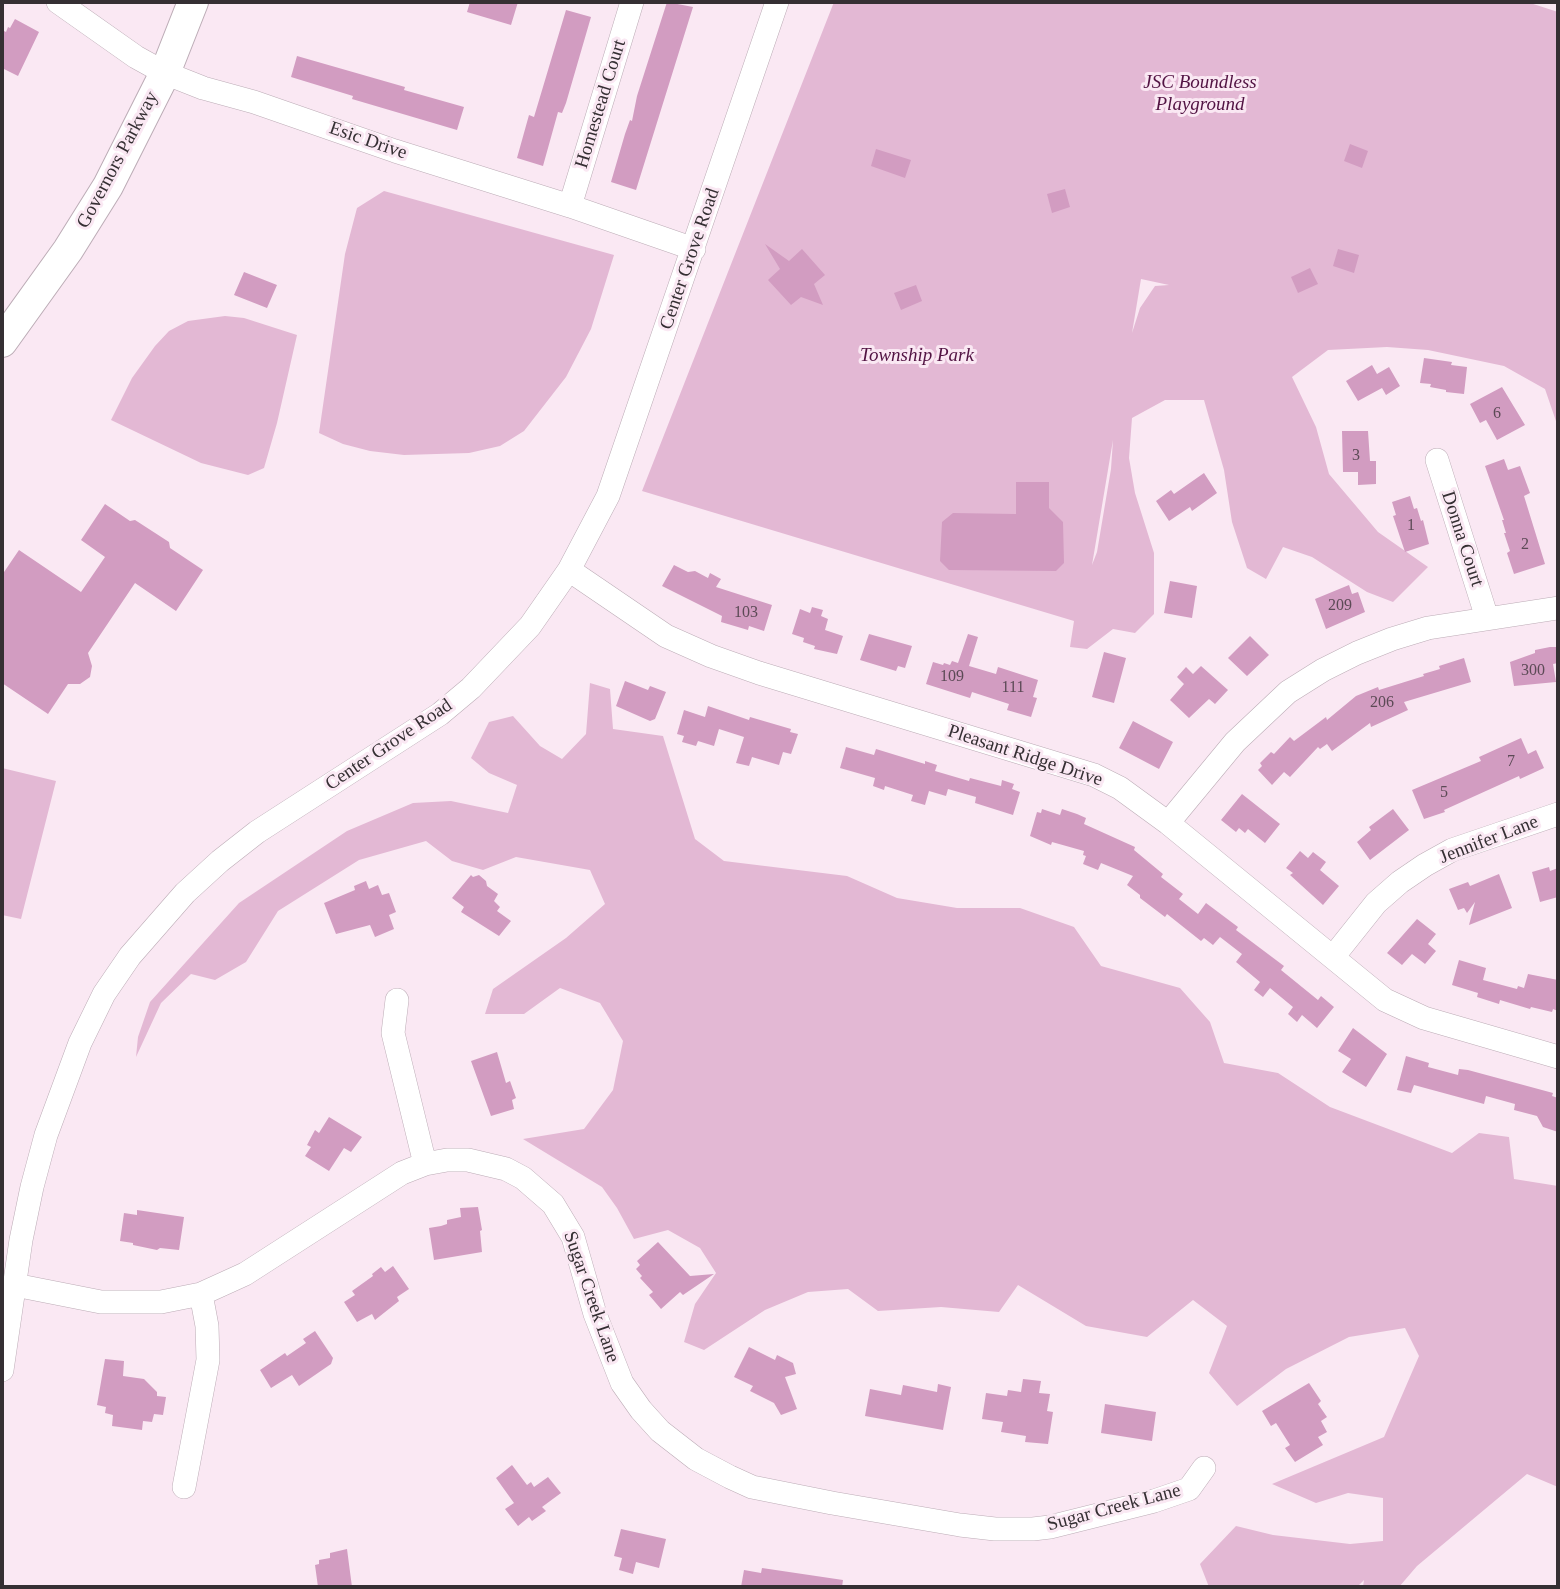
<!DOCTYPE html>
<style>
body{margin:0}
#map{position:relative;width:1560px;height:1589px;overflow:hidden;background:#fae8f3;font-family:Georgia,serif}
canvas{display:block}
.frame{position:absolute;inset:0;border:4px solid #352f33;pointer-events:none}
</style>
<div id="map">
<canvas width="1560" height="1589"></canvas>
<div class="frame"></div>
</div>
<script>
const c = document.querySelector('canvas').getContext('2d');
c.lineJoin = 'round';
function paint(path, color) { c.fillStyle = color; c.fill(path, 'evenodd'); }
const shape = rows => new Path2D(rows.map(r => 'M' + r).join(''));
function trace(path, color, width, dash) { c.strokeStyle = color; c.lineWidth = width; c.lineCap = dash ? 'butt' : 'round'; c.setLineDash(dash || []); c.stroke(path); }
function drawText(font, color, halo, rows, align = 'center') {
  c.font = font + ' Georgia,serif'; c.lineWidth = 6; c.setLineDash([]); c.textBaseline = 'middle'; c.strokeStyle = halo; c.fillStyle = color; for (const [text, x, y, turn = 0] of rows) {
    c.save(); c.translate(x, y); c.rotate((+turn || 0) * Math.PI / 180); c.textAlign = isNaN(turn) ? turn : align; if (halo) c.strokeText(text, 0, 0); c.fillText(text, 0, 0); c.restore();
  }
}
paint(shape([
 [834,2,1527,2,1558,12,1558,427,1545,389,1504,366,1428,350,1387,347,1328,350,1292,377,1316,427,1329,474,1378,532,1428,567,1393,602,1367,592,1312,557,1283,547,1266,579,1247,568,1232,522,1224,470,1204,400,1165,400,1132,418,1129,458,1135,493,1154,553,1154,614,1135,633,1113,629,1087,649,1070,647,1074,621,642,491],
 [1141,279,1169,285,1155,286,1140,308,1132,333],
 [1113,440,1111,469,1097,552,1092,565],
 [384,191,614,255,591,329,566,377,524,431,500,446,469,453,404,455,370,451,343,444,319,433,345,254,357,208],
 [225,316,244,318,297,335,277,423,264,468,248,475,201,463,111,420,132,378,155,346,169,331,188,321],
 [590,683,610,689,613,729,663,736,695,839,724,861,847,876,897,898,957,908,1020,908,1074,927,1101,966,1180,988,1210,1022,1224,1063,1278,1073,1330,1107,1452,1153,1479,1133,1509,1137,1514,1179,1558,1186,1558,1487,1527,1474,1417,1566,1399,1587,1363,1587,1364,1580,1357,1587,1209,1587,1200,1564,1236,1526,1273,1535,1350,1544,1383,1541,1383,1498,1348,1493,1316,1503,1272,1484,1384,1437,1419,1356,1405,1328,1349,1337,1286,1369,1237,1406,1209,1373,1227,1326,1193,1300,1147,1337,1086,1326,1018,1285,999,1312,941,1307,878,1311,848,1289,808,1292,765,1310,704,1350,684,1342,695,1304,716,1273,700,1248,668,1230,634,1239,617,1208,602,1187,523,1139,584,1129,613,1090,623,1041,600,1003,560,988,524,1014,485,1014,493,989,566,938,605,904,590,870,516,857,483,870,452,861,426,841,359,860,278,911,246,962,215,980,191,974,161,1003,136,1057,138,1037,150,1002,239,903,347,831,413,803,451,801,508,813,517,785,489,773,471,758,489,722,513,716,540,746,562,759,586,734],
 [2,768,56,781,21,919,2,915]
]), '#e3b8d4');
paint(shape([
 [470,2,518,2,511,25,467,12],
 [667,2,693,7,636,190,611,182,625,134,630,120,632,121,637,96],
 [566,10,591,17,566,103,562,113,558,112,543,166,517,158,529,115,534,117],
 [15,19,39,32,18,76,2,68,2,30,6,32,8,27,10,28],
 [297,56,405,87,404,90,464,107,457,130,352,99,353,96,291,77],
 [1350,144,1368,151,1362,168,1344,161],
 [876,149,911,160,905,178,871,166],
 [1065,189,1070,207,1052,213,1047,194],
 [765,244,789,261,802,249,825,275,814,284,823,305,801,297,791,305,768,280,780,269],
 [1338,249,1359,255,1354,273,1333,266],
 [1310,268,1318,284,1298,293,1291,277],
 [244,272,277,285,267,308,234,295],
 [916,285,922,301,901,310,894,293],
 [1424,358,1452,362,1451,365,1467,367,1464,394,1446,392,1446,390,1430,387,1431,384,1420,383],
 [1372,365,1377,374,1389,367,1400,386,1386,395,1382,388,1358,401,1346,381],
 [1502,387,1525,425,1497,440,1486,420,1480,423,1470,404],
 [1342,431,1368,431,1370,461,1376,461,1376,484,1358,485,1358,472,1343,472],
 [1504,459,1508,470,1520,466,1530,493,1524,496,1545,564,1514,574,1507,553,1510,551,1504,533,1506,533,1502,520,1504,520,1485,466],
 [1204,473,1217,493,1192,511,1190,507,1169,521,1156,501,1171,490,1174,494],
 [1016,482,1049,482,1049,508,1063,522,1064,563,1056,571,949,570,940,561,942,522,953,513,1016,514],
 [1410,496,1414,509,1417,508,1421,521,1423,520,1429,544,1405,552,1393,516,1396,515,1392,502],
 [105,504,130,521,135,520,169,542,170,548,203,570,176,611,135,583,88,653,92,666,90,677,80,684,68,684,48,714,2,683,2,575,19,550,81,592,105,557,81,540],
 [674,565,688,572,695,571,708,578,710,573,721,579,716,587,772,605,764,631,749,626,748,630,721,622,722,616,662,586],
 [1170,581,1197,586,1192,618,1164,613],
 [1349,585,1352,594,1358,592,1365,612,1326,629,1315,599],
 [812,607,823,610,821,616,828,619,825,630,843,636,837,654,814,649,815,646,803,642,804,638,792,634,800,609,810,613],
 [869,634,912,646,905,668,898,666,896,671,860,660],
 [968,634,978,637,969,666,996,674,998,667,1038,680,1033,697,1037,698,1031,717,1007,710,1009,704,972,692,970,698,926,684,933,662,943,665,944,663,950,665,952,661,958,663],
 [1250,636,1269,655,1247,676,1228,658],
 [1550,647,1558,647,1558,663,1553,664,1556,682,1514,686,1510,662,1535,653,1535,650],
 [1104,652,1126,658,1114,703,1092,697],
 [1464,658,1471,682,1404,702,1408,710,1371,727,1370,723,1332,751,1327,744,1320,749,1318,747,1290,777,1284,772,1272,785,1258,770,1262,766,1260,763,1271,752,1274,754,1290,737,1294,741,1326,717,1327,720,1356,696,1378,687,1379,690,1424,676,1423,674,1440,669,1439,666],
 [1201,666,1228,690,1215,704,1209,699,1189,718,1170,700,1184,684,1177,677,1186,667,1193,674],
 [625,681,648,690,650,686,666,692,655,719,650,721,616,706],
 [708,706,749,720,750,717,791,729,790,732,798,734,791,754,783,752,779,765,752,757,749,766,736,763,744,737,719,729,714,746,698,741,696,746,682,742,684,736,677,734,684,710,705,717],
 [1133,721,1173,742,1159,769,1119,748],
 [1521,738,1528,754,1536,750,1544,768,1520,779,1519,776,1444,810,1445,812,1424,819,1412,790,1481,761,1479,757],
 [846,747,874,755,876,749,925,764,925,761,937,765,935,771,969,781,970,778,1001,786,1002,780,1014,784,1012,789,1020,792,1013,815,975,803,976,797,948,789,946,796,929,791,925,805,911,801,913,795,885,786,884,790,873,786,875,778,840,768],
 [1242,794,1280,824,1265,843,1248,829,1245,833,1239,828,1236,832,1221,820],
 [1042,809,1060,815,1062,809,1077,814,1086,818,1084,824,1135,847,1134,850,1163,874,1161,877,1183,894,1179,899,1198,914,1206,903,1238,927,1236,930,1284,966,1281,970,1318,1000,1321,996,1334,1007,1317,1028,1302,1015,1297,1022,1288,1014,1293,1007,1270,988,1263,997,1254,990,1260,982,1236,962,1242,954,1220,937,1213,945,1204,938,1201,941,1167,914,1165,917,1140,898,1140,895,1127,885,1133,876,1101,863,1098,870,1083,864,1086,856,1083,855,1084,851,1052,842,1051,845,1030,836,1037,812,1041,813],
 [1393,809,1409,830,1370,860,1357,842,1371,830,1369,827],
 [1300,851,1308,858,1313,852,1326,862,1320,870,1339,886,1323,905,1290,875,1293,873,1286,868],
 [1549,867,1550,871,1558,868,1558,897,1540,902,1532,872],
 [1499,874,1512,908,1469,925,1475,902,1467,913,1464,908,1458,910,1449,889,1468,882,1470,886],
 [471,875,473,877,479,875,486,881,487,886,498,894,494,901,500,907,497,911,511,921,499,936,461,912,464,907,452,898],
 [366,881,369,889,378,885,382,895,389,893,396,912,389,915,394,929,375,937,370,925,336,934,324,903,355,890,354,886],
 [1417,919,1436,934,1428,944,1436,951,1425,964,1412,954,1402,965,1387,953],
 [1459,960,1486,968,1483,980,1517,989,1518,986,1524,988,1528,974,1558,980,1558,1011,1553,1009,1552,1012,1531,1007,1530,1009,1500,1000,1499,1004,1477,997,1478,993,1452,985],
 [1353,1028,1387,1054,1366,1087,1342,1072,1351,1059,1338,1051],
 [497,1052,506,1083,510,1081,516,1098,512,1100,514,1109,491,1116,471,1061],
 [1406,1056,1429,1063,1428,1067,1458,1075,1459,1069,1468,1070,1553,1093,1552,1096,1558,1098,1558,1132,1543,1127,1537,1116,1514,1110,1515,1104,1486,1096,1484,1104,1414,1085,1411,1093,1397,1090],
 [329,1117,362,1137,351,1152,344,1148,329,1171,305,1156,311,1147,307,1145,315,1130,319,1133],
 [478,1207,482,1230,480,1231,482,1252,434,1260,429,1228,441,1226,447,1224,447,1220,461,1217,460,1208],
 [137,1210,184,1217,179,1250,160,1248,157,1250,133,1245,133,1243,120,1241,124,1213,137,1215],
 [658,1242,690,1276,714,1274,683,1295,680,1292,661,1309,649,1295,653,1292,640,1278,642,1276,636,1269,640,1265,637,1261],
 [393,1266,409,1289,397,1297,399,1301,375,1320,372,1314,357,1322,344,1302,355,1295,352,1291,373,1276,372,1274,381,1267,385,1272],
 [315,1331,333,1358,331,1364,299,1386,292,1375,271,1388,260,1370,285,1353,287,1356,306,1343,303,1339],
 [749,1347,775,1360,777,1355,793,1363,796,1374,785,1377,797,1409,781,1415,774,1403,750,1391,753,1386,734,1377],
 [105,1359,124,1361,123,1376,144,1379,157,1392,157,1396,166,1397,163,1415,154,1414,152,1422,143,1421,142,1430,112,1426,113,1415,105,1413,106,1407,97,1405],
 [1023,1379,1041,1381,1039,1393,1050,1394,1047,1411,1053,1412,1048,1444,1025,1442,1026,1436,1001,1432,1003,1422,982,1419,986,1393,1007,1396,1008,1390,1021,1392],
 [1309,1383,1321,1401,1318,1404,1327,1417,1321,1421,1327,1432,1318,1437,1323,1445,1295,1462,1285,1448,1290,1445,1276,1423,1271,1426,1262,1411],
 [938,1384,951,1387,943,1430,865,1416,870,1389,901,1395,903,1385,937,1392],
 [1105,1404,1156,1412,1152,1441,1101,1433],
 [512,1465,527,1485,531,1482,534,1487,548,1477,561,1493,542,1507,546,1511,532,1521,529,1517,518,1526,505,1509,514,1503,496,1478],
 [621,1529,666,1539,659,1568,636,1562,633,1574,619,1570,622,1558,614,1556],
 [347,1549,352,1587,318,1587,315,1565,319,1564,319,1560,330,1558,330,1553],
 [762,1568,843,1580,842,1587,741,1587,744,1570,761,1573]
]), '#d29cc1');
const minor = shape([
 [58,2,136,57,165,73,203,88,254,102,395,151,570,206,694,249],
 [570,206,632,2],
 [1437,460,1487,618],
 [569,570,666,636,711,656,759,673,1094,775,1120,788,1168,823,1385,1000,1424,1018,1558,1057],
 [1168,823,1235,742,1288,692,1323,670,1357,653,1392,639,1428,628,1558,608],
 [1333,957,1376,903,1400,882,1425,865,1452,850,1558,814],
 [397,1000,393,1033,425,1164],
 [15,1285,101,1302,161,1302,201,1294,245,1274,402,1173,425,1164,447,1160,468,1160,506,1169,523,1178,553,1204,573,1237,595,1314,622,1383,641,1410,660,1431,696,1459,730,1477,752,1487,832,1503,960,1525,995,1529,1033,1529,1050,1527,1154,1501,1189,1489,1204,1468],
 [2,1370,21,1240,32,1187,46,1135,80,1043,104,994,130,956,185,893,220,861,257,832,440,714,471,688,530,626,569,570,608,496,777,2],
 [184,1487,208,1360,207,1326,201,1294]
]);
const major = shape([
 [2,342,68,250,108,186,165,73,193,2]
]);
trace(minor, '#bcacb6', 24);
trace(major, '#bcacb6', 32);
trace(minor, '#fff', 23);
trace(major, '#fff', 30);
drawText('16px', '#5c4a56', null, [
 ["6",1497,414],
 ["3",1356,456],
 ["1",1411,526],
 ["2",1525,545],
 ["209",1340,606],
 ["103",746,613],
 ["300",1533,671],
 ["109",952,677],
 ["111",1013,688],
 ["206",1382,703],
 ["7",1511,762],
 ["5",1444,793]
]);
drawText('italic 19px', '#521343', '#fae8f3', [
 ["JSC Boundless",1200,83],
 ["Playground",1200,105],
 ["Township Park",917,356]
]);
drawText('19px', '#352f33', '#fae8f3', [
 ["Homestead Court",601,104,-73],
 ["Esic Drive",368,141,19],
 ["Governors Parkway",118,160,-62],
 ["Center Grove Road",690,259,-71],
 ["Donna Court",1462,539,72],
 ["Center Grove Road",389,745,-34],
 ["Pleasant Ridge Drive",1025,756,18],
 ["Jennifer Lane",1489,840,-21],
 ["Sugar Creek Lane",591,1297,71],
 ["Sugar Creek Lane",1114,1508,-15]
]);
</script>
